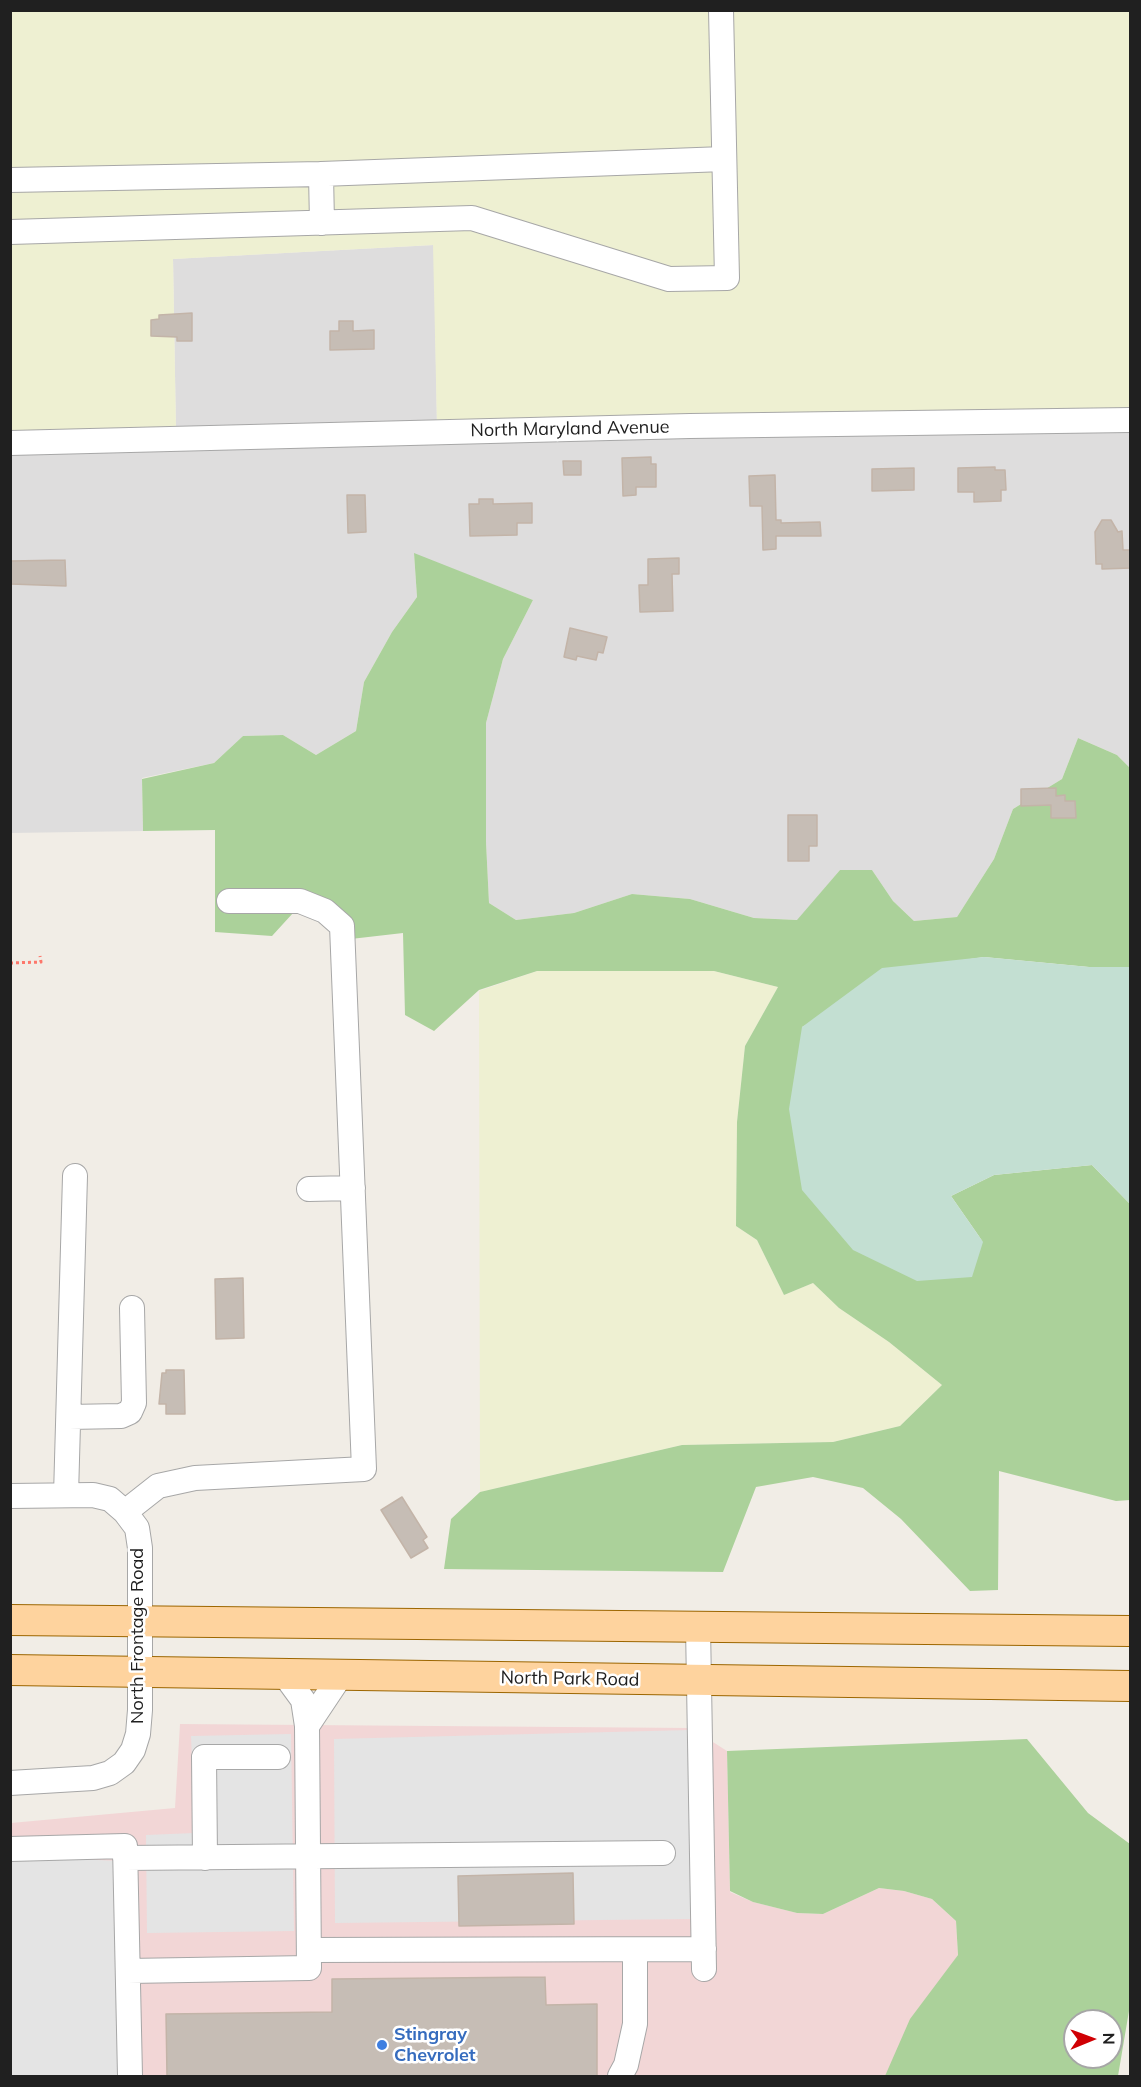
<!DOCTYPE html>
<style>
body{margin:0}
#map{position:relative;width:1141px;height:2087px;overflow:hidden;background:#f1ede6;font-family:Mulish,sans-serif}
canvas{display:block}
.frame{position:absolute;inset:0;border:12px solid #202020;pointer-events:none}
.north{position:absolute;left:1063px;top:2009px;width:60px;height:60px;box-sizing:border-box;background:#fff;border:2px solid #a6a6a6;border-radius:50%;rotate:89deg;font-size:16px;font-weight:700;line-height:24px;text-align:center;color:#202020}
.north::after{content:'';display:block;margin:auto;width:21px;height:27px;background:#d00004;clip-path:polygon(50% 0,100% 100%,50% 72%,0 100%)}
</style>
<div id="map">
<canvas width="1141" height="2087"></canvas>
<div class="frame"></div>
<div class="north">N</div>
</div>
<script>
const c = document.querySelector('canvas').getContext('2d');
c.lineJoin = 'round';
function paint(path, color) { c.fillStyle = color; c.fill(path, 'evenodd'); }
const shape = rows => new Path2D(rows.map(r => 'M' + r).join(''));
function trace(path, color, width, dash) { c.strokeStyle = color; c.lineWidth = width; c.lineCap = dash ? 'butt' : 'round'; c.setLineDash(dash || []); c.stroke(path); }
function drawText(font, color, halo, rows, align = 'center') {
  c.font = font + ' Mulish,sans-serif'; c.lineWidth = 5; c.setLineDash([]); c.textBaseline = 'middle'; c.strokeStyle = halo; c.fillStyle = color; for (const [text, x, y, turn = 0] of rows) {
    c.save(); c.translate(x, y); c.rotate((+turn || 0) * Math.PI / 180); c.textAlign = isNaN(turn) ? turn : align; if (halo) c.strokeText(text, 0, 0); c.fillText(text, 0, 0); c.restore();
  }
}
paint(shape([
 [434,245,437,426,1130,408,1130,768,1117,755,1078,738,1062,779,1013,809,994,859,957,917,914,921,893,901,872,870,840,870,798,920,754,918,690,899,632,894,574,913,516,920,489,903,486,842,486,723,503,659,533,600,414,554,417,597,392,632,364,682,356,731,316,755,283,735,243,736,214,763,142,778,143,831,11,833,10,438,176,433,173,259]
]), '#dedddd');
paint(shape([
 [180,1724,691,1728,727,1751,730,1892,753,1902,797,1913,823,1914,879,1888,904,1891,932,1899,956,1921,958,1955,885,2076,11,2076,11,1823,175,1808]
]), '#f2d6d6');
paint(shape([
 [10,11,1130,11,1130,408,437,426,433,245,173,259,176,433,11,438],
 [601,970,714,971,778,987,745,1046,737,1122,736,1226,757,1240,784,1295,813,1283,839,1308,889,1342,942,1385,900,1426,833,1442,682,1445,480,1492,479,991,537,971]
]), '#eef0d2');
paint(shape([
 [414,553,533,600,503,659,486,723,486,842,489,903,516,920,574,913,632,894,690,899,754,918,797,920,840,870,872,870,893,901,914,921,957,917,994,859,1013,809,1062,779,1078,738,1117,755,1130,768,1130,967,1089,967,984,957,935,964,802,1027,983,1242,951,1196,994,1175,1092,1165,1130,1204,1130,1500,1116,1501,999,1471,998,1590,970,1591,901,1519,863,1488,813,1477,756,1487,723,1572,444,1569,451,1519,480,1492,682,1445,833,1442,900,1426,942,1385,889,1342,839,1308,813,1283,784,1295,757,1240,736,1226,737,1122,745,1046,778,987,714,971,537,971,479,990,434,1031,405,1015,403,933,342,940,304,901,272,936,215,932,215,830,143,831,142,779,214,763,243,736,283,735,316,755,356,731,364,682,392,632,417,597],
 [1027,1739,1088,1813,1130,1844,1130,2005,1118,2076,885,2076,910,2019,958,1955,956,1921,932,1899,904,1891,879,1888,823,1914,797,1913,753,1902,730,1891,727,1751],
 [1075,2021,1111,2021,1111,2057,1075,2057]
]), '#abd19a');
paint(shape([
 [984,957,1089,967,1130,967,1130,1204,1092,1165,994,1175,951,1196,983,1242,972,1277,917,1281,853,1250,802,1190,789,1109,802,1027,882,968]
]), '#c3dfd2');
paint(shape([
 [690,1730,690,1919,335,1923,334,1739],
 [291,1734,294,1931,147,1933,146,1835,195,1833,191,1736],
 [12,1856,119,1861,123,2076,11,2076]
]), '#e4e4e4');
const building = shape([
 [192,313,192,341,177,341,177,337,151,336,151,320,159,319,159,315,192,313],
 [339,321,353,321,353,331,374,330,374,349,330,350,330,331,339,331,339,321],
 [651,457,651,464,656,464,656,487,636,487,636,495,623,496,622,458,651,457],
 [563,461,581,461,581,475,564,475,563,461],
 [995,467,995,470,1005,470,1006,490,1001,490,1001,501,974,502,974,492,958,492,958,468,995,467],
 [914,468,914,490,872,491,872,469,914,468],
 [775,475,776,520,781,520,781,523,820,522,821,536,776,536,776,549,763,550,762,506,750,506,749,476,775,475],
 [347,495,365,495,366,532,348,533,347,495],
 [479,499,493,499,493,504,532,503,532,523,517,523,517,535,470,536,469,504,479,504,479,499],
 [1102,520,1111,520,1118,532,1122,531,1123,550,1131,550,1131,568,1102,569,1102,564,1096,564,1095,532,1102,520],
 [679,558,679,574,672,574,673,611,640,612,639,585,648,585,648,559,679,558],
 [65,560,66,586,11,584,11,561,65,560],
 [570,628,607,637,603,653,598,652,596,660,577,656,576,660,564,657,570,628],
 [1056,788,1056,796,1065,795,1065,801,1075,801,1076,818,1051,818,1051,805,1021,806,1021,789,1056,788],
 [788,815,817,815,817,846,809,846,809,861,788,861,788,815],
 [243,1278,244,1338,216,1339,215,1279,243,1278],
 [166,1370,184,1370,185,1414,166,1414,166,1404,159,1404,162,1373,166,1373,166,1370],
 [402,1497,427,1537,423,1540,428,1548,411,1558,381,1510,402,1497],
 [573,1873,574,1924,459,1926,458,1876,573,1873],
 [545,1977,546,2005,597,2004,597,2076,167,2076,166,2014,332,2012,332,1979,545,1977]
]);
paint(building, '#c6bdb5');
trace(building, '#c3b4a8', 1.5);
const minor = shape([
 [10,180,321,174],
 [322,223,321,174,724,159],
 [10,232,472,218,669,279,727,278,721,10],
 [10,443,690,426,1130,420],
 [309,1189,353,1188],
 [69,1417,121,1416,130,1412,134,1403,132,1308],
 [66,1495,75,1176],
 [10,1496,93,1495,110,1499,125,1512,137,1528,140,1548,140,1710,138,1734,133,1750,124,1763,110,1773,93,1778,10,1783],
 [125,1512,158,1486,195,1478,364,1469,342,926,325,911,300,901,229,901],
 [698,1627,704,1969],
 [307,1726,341,1675],
 [10,1849,125,1846,130,2076],
 [125,1858,663,1853],
 [205,1858,204,1757,278,1757],
 [309,1950,704,1949],
 [128,1971,309,1968,307,1726,303,1700,284,1674],
 [620,2076,626,2065,635,2024,635,1950]
]);
const major = shape([
 [10,1620,1130,1631],
 [10,1670,1130,1686]
]);
trace(minor, '#a7a7a7', 26);
trace(major, '#9c6600', 32);
trace(shape([
 [10,963,41,962,40,956]
]), '#fd776b', 3, [3, 3]);
trace(minor, '#fff', 24);
trace(major, '#fed39e', 30);
for (const [x, y, r, color] of [
 [382,2045,6,"#3f7fe0"]
]) { const dot = new Path2D(); dot.arc(x, y, r, 0, 2 * Math.PI); c.fillStyle = color; c.fill(dot); trace(dot, '#fff', 2); }
drawText('18px', '#202020', '#fff', [
 ["North Maryland Avenue",570,429,-1],
 ["North Frontage Road",138,1636,-90],
 ["North Park Road",570,1679,1]
]);
drawText('bold 18px', '#366cbe', '#fff', [
 ["Stingray",394,2035],
 ["Chevrolet",394,2056]
], 'left');
</script>
